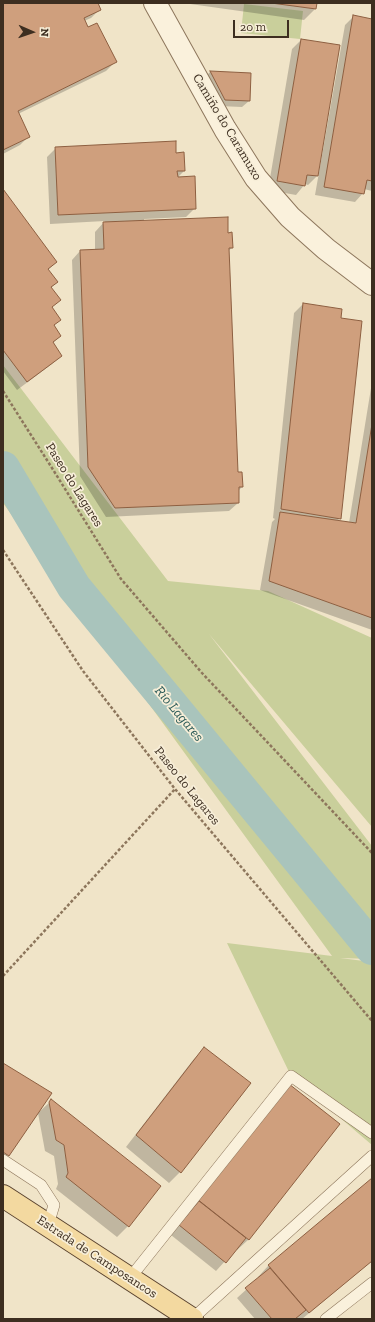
<!DOCTYPE html>
<meta charset="utf-8">
<style>
body{margin:0}
#map{position:relative;width:375px;height:1322px;overflow:hidden;background:#f0e4c8;font-family:"Zilla Slab",serif}
canvas{display:block}
.frame{position:absolute;inset:0;border:4px solid #3d2e20;pointer-events:none}
.north{position:absolute;left:12px;top:12px;width:40px;height:40px;-webkit-text-stroke:3px #f7eed8;paint-order:stroke;rotate:92deg;font-size:11px;font-weight:700;line-height:16px;text-align:center;color:#3d2e20}
.north::after{content:'';display:block;margin:auto;width:14px;height:18px;background:#3d2e20;clip-path:polygon(50% 0,100% 100%,50% 72%,0 100%)}
.scale{position:absolute;left:233px;top:20px;width:56px;height:18px;box-sizing:border-box;border:2px solid #3d2e20;border-top:0;padding-left:5px;font-size:12px;line-height:14px;white-space:nowrap;color:#3d2e20;-webkit-text-stroke:3px #f7eed8;paint-order:stroke}
</style>
<div id="map">
<canvas width="375" height="1322"></canvas>
<div class="frame"></div>
<div class="north">N</div>
<div class="scale">20 m</div>
</div>
<script>
const c = document.querySelector('canvas').getContext('2d');
c.lineJoin = 'round';
function paint(path, color) { c.fillStyle = color; c.fill(path, 'evenodd'); }
const shape = rows => new Path2D(rows.map(r => 'M' + r).join(''));
function trace(path, color, width, dash) { c.strokeStyle = color; c.lineWidth = width; c.lineCap = dash ? 'butt' : 'round'; c.setLineDash(dash || []); c.stroke(path); }
function drawText(font, color, halo, rows, align = 'center') {
  c.font = font + ' "Zilla Slab",serif'; c.lineWidth = 3.5; c.setLineDash([]); c.textBaseline = 'middle'; c.strokeStyle = halo; c.fillStyle = color; for (const [text, x, y, turn = 0] of rows) {
    c.save(); c.translate(x, y); c.rotate((+turn || 0) * Math.PI / 180); c.textAlign = isNaN(turn) ? turn : align; if (halo) c.strokeText(text, 0, 0); c.fillText(text, 0, 0); c.restore();
  }
}
paint(shape([
 [244,4,303,11,300,39,241,33],
 [3,365,168,581,268,591,372,638,372,827,209,634,372,846,372,959,340,958,372,962,372,1145,291,1076,227,943,332,956,3,503]
]), '#c9cf9b');
paint(shape([
 [3,3,97,3,100,9,91,18,84,21,88,29,115,62,106,71,18,114,29,136,20,145,3,154],
 [183,3,316,3,315,9,304,20],
 [354,16,372,20,372,191,364,189,363,193,355,202,315,195,345,25],
 [301,40,317,176,308,185,305,184,296,195,268,190,292,49],
 [210,72,250,74,249,101,242,107,219,106,204,78],
 [56,148,175,154,184,171,177,178,195,208,186,217,144,219,144,221,227,234,232,248,228,251,237,473,242,487,238,491,238,503,229,511,106,517,80,476,72,260,80,251,95,251,95,232,105,221,50,224,47,157],
 [3,190,56,262,48,270,57,282,51,288,59,300,51,308,60,320,53,326,60,336,52,344,61,356,52,364,17,390,3,371],
 [303,304,340,518,337,521,349,523,372,382,372,630,260,590,272,522,275,519,273,518,294,313],
 [204,1049,250,1084,180,1172,169,1183,126,1147,193,1060],
 [3,1064,8,1155,5,1158,3,1157],
 [278,1096,339,1124,248,1240,237,1250,236,1249,216,1271,171,1235,189,1212,186,1210],
 [51,1101,160,1186,128,1226,117,1237,56,1189,58,1184,54,1156,45,1151,38,1113],
 [372,1179,372,1261,302,1319,255,1319,237,1298,259,1278,258,1277,268,1266]
]), '#0003');
trace(shape([
 [3,468,74,587,372,948]
]), '#a9c4bc', 34);
const building = shape([
 [3,3,98,3,101,10,84,18,88,27,97,23,117,62,18,111,30,137,3,150,3,3],
 [271,3,317,3,316,9,271,3],
 [353,15,372,19,372,181,367,180,364,194,324,187,353,15],
 [301,39,340,45,318,176,307,175,305,186,277,181,301,39],
 [210,71,251,73,250,101,225,100,210,71],
 [176,141,176,153,184,152,185,171,177,171,178,177,195,176,196,209,58,215,55,147,176,141],
 [3,189,57,262,48,269,58,282,51,287,61,300,52,307,61,320,54,325,61,336,53,342,62,356,27,382,3,350,3,189],
 [228,217,228,233,232,232,233,248,229,248,238,472,242,472,243,487,239,487,239,503,115,508,88,467,80,250,104,249,103,222,228,217],
 [303,303,342,309,341,318,362,321,341,519,281,509,303,303],
 [372,424,372,618,269,581,280,512,356,523,372,424],
 [204,1047,251,1083,181,1173,136,1135,204,1047],
 [3,1063,52,1093,9,1156,3,1152,3,1063],
 [289,1084,340,1124,249,1240,197,1199,289,1084],
 [51,1099,161,1186,129,1227,66,1177,68,1173,64,1145,56,1140,49,1102,51,1099],
 [372,1178,372,1261,309,1313,268,1265,372,1178],
 [199,1201,246,1238,226,1263,179,1225,199,1201],
 [270,1268,306,1310,295,1319,272,1319,245,1288,270,1268]
]);
paint(building, '#cf9f7d');
trace(building, '#8d5f41', 1);
const lane = shape([
 [3,1160,41,1185,54,1205,48,1225],
 [130,1278,291,1076,372,1133],
 [192,1319,372,1156],
 [326,1319,372,1283]
]);
const street = shape([
 [155,3,225,129,256,178,290,217,326,249,372,284]
]);
const primary = shape([
 [3,1196,192,1319]
]);
trace(lane, '#8d765c', 12);
trace(street, '#8d765c', 24);
trace(primary, '#5b4430', 24);
trace(shape([
 [3,391,52,468,121,579,202,673,372,853],
 [3,550,83,671,175,789,372,1021],
 [3,976,175,789]
]), '#8d765c', 2.5, [3, 2]);
trace(lane, '#faf1dc', 11);
trace(street, '#faf1dc', 22);
trace(primary, '#f3d9a0', 22);
drawText('13px', '#3d2e20', '#f7eed8', [
 ["Camiño do Caramuxo",227,127,59],
 ["Paseo do Lagares",74,485,58],
 ["Paseo do Lagares",187,786,51],
 ["Estrada de Camposancos",97,1257,33]
]);
drawText('italic 14px', '#2f5d5a', '#f7eed8', [
 ["Río Lagares",179,714,50]
]);
</script>
